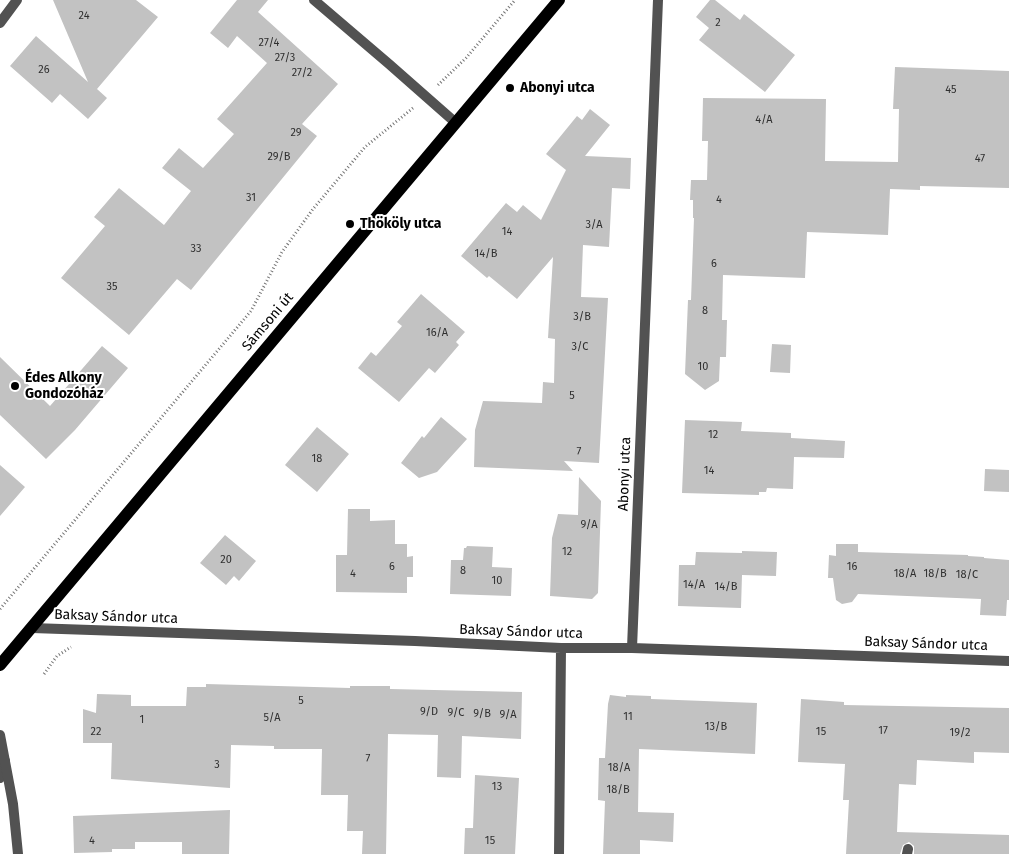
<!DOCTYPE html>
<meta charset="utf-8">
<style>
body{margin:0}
canvas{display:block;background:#fff}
</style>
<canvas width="1009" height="854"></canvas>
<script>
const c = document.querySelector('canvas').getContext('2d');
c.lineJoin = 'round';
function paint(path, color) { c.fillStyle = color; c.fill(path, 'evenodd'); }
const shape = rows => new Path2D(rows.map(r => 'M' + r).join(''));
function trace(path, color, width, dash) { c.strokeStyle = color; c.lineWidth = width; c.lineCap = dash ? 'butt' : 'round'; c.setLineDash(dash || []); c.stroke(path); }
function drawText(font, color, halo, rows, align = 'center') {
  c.font = font + ' "Fira Sans",sans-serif'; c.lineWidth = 4; c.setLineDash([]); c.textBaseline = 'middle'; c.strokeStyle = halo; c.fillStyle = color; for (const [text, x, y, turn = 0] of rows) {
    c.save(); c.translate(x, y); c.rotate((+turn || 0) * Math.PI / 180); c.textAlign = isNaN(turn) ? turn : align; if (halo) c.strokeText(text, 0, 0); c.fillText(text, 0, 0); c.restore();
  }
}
paint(shape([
 [53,0,136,0,158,17,97,89,107,98,88,119,60,94,52,103,10,66,36,36,88,82],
 [237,0,268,0,258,12,338,84,302,124,317,136,191,290,177,279,129,335,61,278,105,226,94,217,119,188,164,225,191,191,162,168,179,148,203,168,234,134,217,119,267,63,237,36,228,48,210,33],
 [710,0,715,0,740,20,744,14,795,55,765,92,699,40,709,28,696,17],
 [895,67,1009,71,1009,188,920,186,920,190,890,189,888,235,807,232,805,278,723,275,722,320,727,320,726,357,720,357,719,381,705,390,685,374,688,300,691,300,694,218,693,218,693,200,690,200,691,180,707,180,708,141,702,141,703,98,826,99,825,161,898,162,899,109,893,109],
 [590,109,610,125,585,156,631,158,630,189,612,188,609,247,583,245,581,297,608,298,599,463,564,461,573,471,474,467,475,430,483,401,542,403,543,382,554,383,555,339,548,338,553,257,517,299,489,276,487,278,461,256,506,203,517,212,523,205,541,220,566,170,546,154,577,116,582,120],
 [421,294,465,332,456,342,459,345,435,373,429,368,399,402,358,368,371,352,376,356,402,326,397,322],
 [772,344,791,345,790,373,770,372],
 [102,346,128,368,75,430,46,459,0,415,0,357,50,406],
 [441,417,467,439,437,472,419,478,401,463,422,436,424,438],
 [685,420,742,422,741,431,791,433,791,438,845,441,844,458,794,457,793,489,767,488,766,492,759,492,759,495,682,493],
 [317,427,349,454,317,492,285,465],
 [0,465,25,487,0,516],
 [985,469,1009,470,1009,492,984,491],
 [579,477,601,501,598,593,592,599,550,596,552,538,558,514,578,515],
 [348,509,370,509,370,521,395,520,395,544,407,544,407,557,413,556,413,577,407,577,407,593,336,592,336,555,347,555],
 [225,535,256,561,239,581,234,576,226,585,200,563],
 [836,544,858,544,858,552,968,555,968,556,984,557,984,558,1009,560,1009,600,1007,600,1006,616,980,615,981,599,858,594,852,602,842,604,836,600,833,578,828,578,829,555,836,556],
 [467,546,493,547,492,567,512,568,511,596,450,594,451,560,463,560,464,548,466,548],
 [742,551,777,552,776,576,742,575,741,608,678,606,679,565,695,565,696,552,742,553],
 [206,684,350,688,350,686,390,686,390,689,522,692,521,739,462,736,461,778,437,777,438,735,388,734,386,854,362,854,363,831,347,831,348,795,321,795,322,749,274,749,274,746,231,745,230,788,111,779,112,743,83,743,83,709,96,713,97,694,131,695,131,706,186,706,187,687,206,687],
 [610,695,626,697,626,695,651,696,651,699,757,703,755,754,639,749,638,812,674,813,673,842,640,840,640,854,603,854,605,801,598,800,599,758,605,758,608,704],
 [801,699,844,702,844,705,1009,708,1009,753,974,752,974,763,917,760,916,785,899,784,897,832,1009,835,1009,854,914,854,914,846,909,842,903,845,900,854,846,854,849,800,843,800,845,764,798,762],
 [475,775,519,778,515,854,464,854,465,828,473,828],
 [230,810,229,854,182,854,182,842,135,842,135,849,112,849,112,852,74,853,73,816]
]), '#c2c2c2');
trace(shape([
 [438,85,466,58,515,0],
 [0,609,251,311,282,252,313,209,365,147,413,108],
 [44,674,57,656,71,647]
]), '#747474', 3, [1, 2.5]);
trace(shape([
 [0,778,5,761],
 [907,854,908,849]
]), '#525252', 10);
trace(shape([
 [314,0,389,64,456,123],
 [0,23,17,0],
 [32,628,415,641,561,648,632,648,1009,661],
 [632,648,658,0],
 [0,735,13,804,18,854],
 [559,854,561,648]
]), '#525252', 10);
trace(shape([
 [0,665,559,0]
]), '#000', 12);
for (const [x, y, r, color] of [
 [510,88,5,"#000"],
 [350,224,5,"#000"],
 [15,386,5,"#000"]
]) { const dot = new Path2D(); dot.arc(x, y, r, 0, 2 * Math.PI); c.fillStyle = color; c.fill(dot); trace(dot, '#fff', 2); }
drawText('11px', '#303030', null, [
 ["24",84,16],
 ["2",718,23],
 ["27/4",269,43],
 ["27/3",285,58],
 ["26",44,70],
 ["27/2",302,73],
 ["45",951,90],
 ["4/A",764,120],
 ["29",296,133],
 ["29/B",279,157],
 ["47",980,159],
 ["31",251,198],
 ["4",719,200],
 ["3/A",594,225],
 ["14",507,232],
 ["33",196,249],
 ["14/B",486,254],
 ["6",714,264],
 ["35",112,287],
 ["8",705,311],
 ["3/B",582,317],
 ["16/A",437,333],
 ["3/C",580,347],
 ["10",703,367],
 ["5",572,396],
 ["12",713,435],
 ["7",579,452],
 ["18",317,459],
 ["14",709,471],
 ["9/A",589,525],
 ["12",567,552],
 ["20",226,560],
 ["6",392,567],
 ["16",852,567],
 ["8",463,571],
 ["4",353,574],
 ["18/A",905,574],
 ["18/B",935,574],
 ["18/C",967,575],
 ["10",497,581],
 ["14/A",694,585],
 ["14/B",726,587],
 ["5",301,701],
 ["9/D",429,712],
 ["9/C",456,713],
 ["9/B",482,714],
 ["9/A",508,715],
 ["11",628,717],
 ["5/A",272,718],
 ["1",142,720],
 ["13/B",716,727],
 ["17",883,731],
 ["22",96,732],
 ["15",821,732],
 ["19/2",960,733],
 ["7",368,759],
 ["3",217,765],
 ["18/A",619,768],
 ["13",497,787],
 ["18/B",618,790],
 ["4",92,841],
 ["15",490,841]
]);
drawText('bold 14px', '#000', '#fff', [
 ["Abonyi utca",520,88],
 ["Thököly utca",360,224],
 ["Édes Alkony",25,378],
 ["Gondozóház",25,394]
], 'left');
drawText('14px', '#000', '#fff', [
 ["Sámsoni út",268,322,-50],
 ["Abonyi utca",625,474,-88],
 ["Baksay Sándor utca",116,617,2],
 ["Baksay Sándor utca",521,632,2],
 ["Baksay Sándor utca",926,644,2]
]);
</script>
